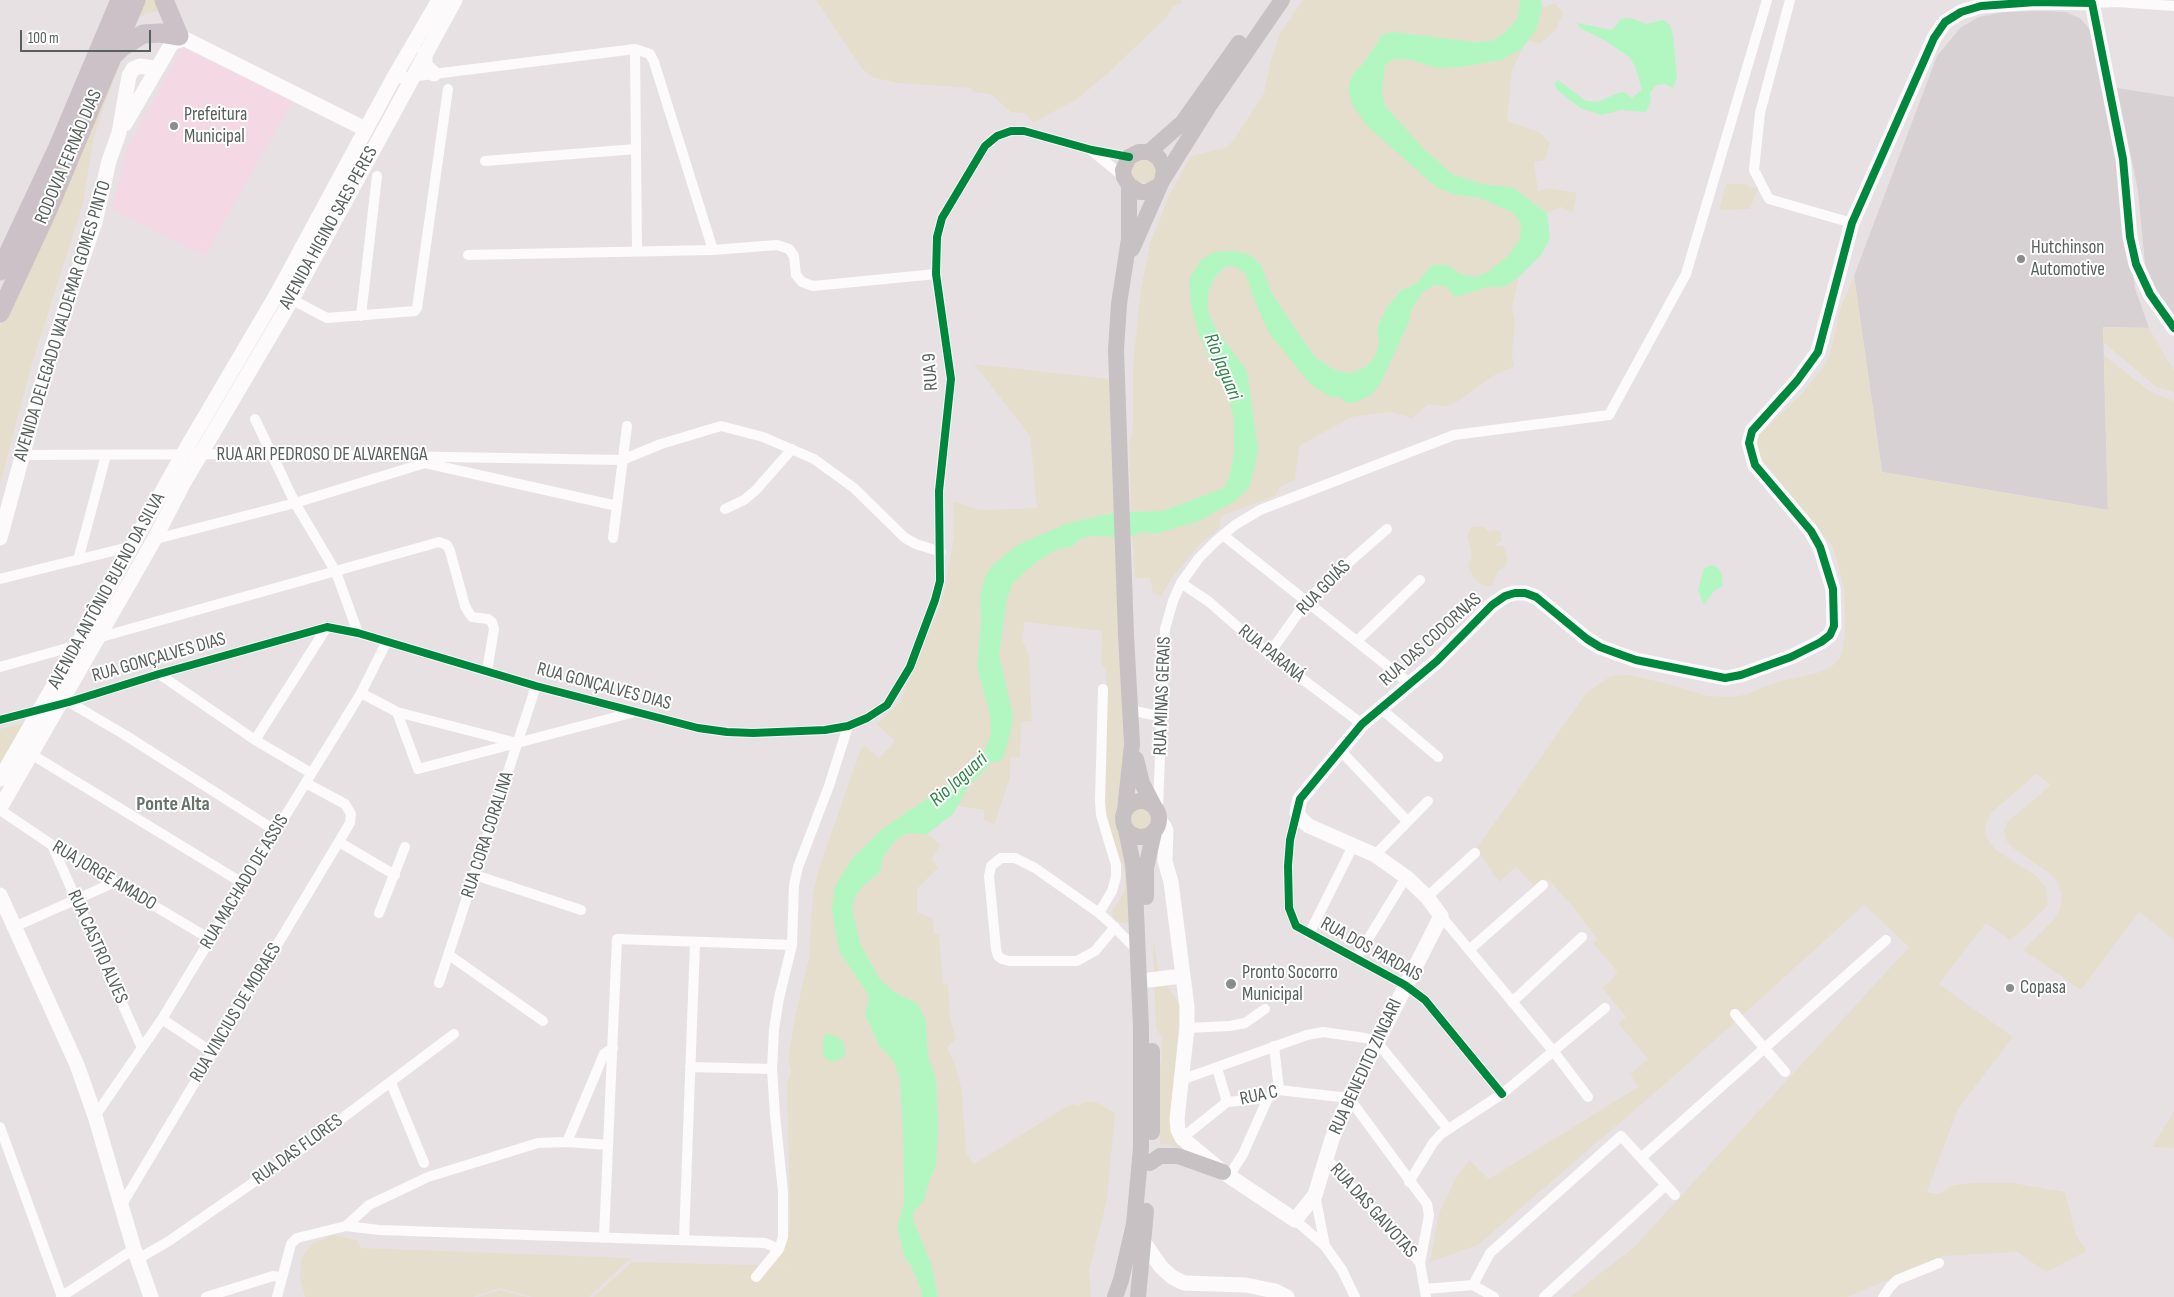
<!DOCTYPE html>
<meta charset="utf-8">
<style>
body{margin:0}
#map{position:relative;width:2174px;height:1297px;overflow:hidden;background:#e8e1e4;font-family:"Sofia Sans Condensed",sans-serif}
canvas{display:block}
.scale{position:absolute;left:20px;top:30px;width:131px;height:22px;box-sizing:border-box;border:2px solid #58605b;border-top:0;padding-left:6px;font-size:15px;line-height:18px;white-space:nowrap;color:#58605b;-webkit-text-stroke:4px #fff;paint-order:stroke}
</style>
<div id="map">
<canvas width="2174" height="1297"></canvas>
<div class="scale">100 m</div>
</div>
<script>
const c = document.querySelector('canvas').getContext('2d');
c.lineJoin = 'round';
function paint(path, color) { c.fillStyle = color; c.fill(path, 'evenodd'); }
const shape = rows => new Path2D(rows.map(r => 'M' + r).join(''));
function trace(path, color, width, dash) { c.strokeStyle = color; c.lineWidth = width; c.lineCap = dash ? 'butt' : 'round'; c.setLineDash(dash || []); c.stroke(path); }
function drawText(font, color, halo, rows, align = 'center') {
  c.font = font + ' "Sofia Sans Condensed",sans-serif'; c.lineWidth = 4; c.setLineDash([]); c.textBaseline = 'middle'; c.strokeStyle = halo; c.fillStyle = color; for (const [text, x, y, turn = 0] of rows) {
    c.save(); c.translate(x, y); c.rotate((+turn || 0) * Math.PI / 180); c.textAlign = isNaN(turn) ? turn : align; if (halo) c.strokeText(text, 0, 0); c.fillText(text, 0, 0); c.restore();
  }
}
paint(shape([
 [182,48,293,100,205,256,112,209,127,149]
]), '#f4d8e4');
paint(shape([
 [2045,11,2066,12,2081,19,2090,30,2120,165,2135,288,2149,328,2103,327,2108,510,1882,472,1854,276,1937,56,1961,27,1979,17,2003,12],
 [2117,88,2174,97,2174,321,2149,287,2145,264,2138,191]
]), '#d8d1d4');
paint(shape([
 [136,0,168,0,165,15,157,12,146,13,137,20,102,112,93,142,82,207,31,367,0,485,0,326],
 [816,0,1182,0,1183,3,1173,6,1167,17,1107,74,1076,100,1034,122,1024,113,1011,112,990,94,973,92,971,88,897,83,874,78,862,69],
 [1303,0,1520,0,1518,18,1505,33,1492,41,1475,42,1394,32,1383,34,1362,65,1352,75,1456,195,1480,198,1512,211,1521,223,1520,239,1508,256,1489,271,1476,277,1461,274,1447,265,1432,265,1417,283,1400,290,1386,308,1377,329,1379,344,1374,358,1364,368,1350,373,1337,371,1315,357,1272,294,1261,265,1249,254,1234,251,1200,261,1208,355,1224,376,1234,420,1234,453,1229,477,1224,488,1163,511,1131,511,1129,443,1133,429,1133,365,1141,288,1151,241,1170,193,1191,156,1224,148,1233,141,1264,93,1270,64,1280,33],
 [1556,3,1563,13,1556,30,1540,44,1528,40,1537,28,1542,7],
 [1522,49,1512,71,1507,121,1541,133,1550,143,1545,160,1534,162,1538,191,1548,188,1577,193,1573,213,1561,207,1547,213,1512,187,1481,184,1452,174,1423,148,1385,106,1382,92,1385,65,1394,59,1407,59,1437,68,1461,67,1501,60],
 [1137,156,1158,164,1155,178,1152,181,1147,183,1138,182,1131,176,1130,167],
 [1726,184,1745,184,1752,188,1759,186,1750,209,1719,210],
 [1234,265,1245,273,1322,391,1331,397,1340,397,1356,402,1371,395,1380,384,1409,322,1412,308,1423,292,1435,285,1446,286,1456,296,1488,287,1504,287,1519,277,1512,307,1515,321,1512,354,1514,366,1493,376,1460,400,1446,407,1429,404,1412,418,1390,412,1352,417,1299,446,1295,480,1281,486,1275,496,1221,516,1219,529,1200,545,1171,579,1161,596,1153,593,1150,578,1135,578,1132,536,1143,531,1156,534,1199,521,1258,448,1247,371,1216,329,1208,312,1208,294,1214,278,1227,266],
 [1854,276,1882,472,2108,510,2104,355,2148,390,2174,401,2174,940,2139,912,2081,990,2023,950,2054,919,2060,908,2062,896,2058,883,2048,872,2010,846,2006,840,2004,831,2007,822,2051,785,2036,774,1992,812,1985,826,1986,837,1996,850,2038,877,2046,888,2048,905,2031,923,2010,940,1986,923,1939,984,2013,1037,1958,1109,1927,1192,1938,1194,1954,1185,1972,1183,2013,1183,2065,1192,2076,1235,2087,1251,2046,1272,2017,1252,1944,1256,1847,1297,1570,1297,1634,1247,1909,947,1864,905,1703,1051,1478,1245,1430,1262,1439,1213,1457,1176,1469,1160,1489,1179,1638,1087,1630,1074,1648,1059,1618,1023,1626,1017,1602,988,1618,973,1593,943,1597,939,1573,907,1548,879,1535,887,1516,867,1499,882,1476,849,1586,693,1611,676,1629,675,1661,682,1708,696,1734,697,1747,694,1776,682,1817,673,1832,666,1840,658,1843,649,1845,632,1844,588,1833,547,1760,457,1755,443,1760,434,1802,394,1824,366,1830,353,1841,307],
 [2103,327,2149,328,2174,371,2174,392,2156,387,2103,342],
 [974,364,1110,379,1118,512,1068,523,980,598,981,623,977,667,990,715,991,734,984,752,972,767,881,830,852,859,839,951,869,996,865,1015,880,1047,893,1060,900,1079,903,1134,904,1203,897,1227,904,1257,910,1264,922,1292,921,1297,593,1297,632,1262,794,1266,773,1265,782,1252,788,1237,790,1220,787,1083,791,1072,788,1058,795,1017,809,957,813,893,819,868,859,754,864,745,879,758,895,741,876,724,900,702,943,598,954,536,953,501,980,510,1037,508,1030,436],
 [1471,527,1484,527,1489,532,1491,530,1501,531,1501,541,1495,546,1504,546,1507,558,1506,566,1498,571,1492,586,1484,586,1474,579,1468,565,1472,556,1467,536],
 [1091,536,1119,537,1124,776,1115,815,1116,826,1131,861,1132,917,1128,922,1122,923,1118,922,1112,916,1113,910,1125,890,1125,873,1110,829,1105,806,1107,727,1106,669,1101,664,1102,631,1025,622,1022,639,1029,656,1032,721,1021,722,1020,757,1010,758,1010,778,994,825,984,820,984,810,957,806,969,786,991,763,1002,760,1013,715,999,655,1007,599,1013,583,1035,563,1058,549,1072,547,1078,540],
 [26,722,0,771,0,729],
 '1129 819a11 11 0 1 1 22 0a11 11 0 1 1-22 0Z',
 [907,833,927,834,941,845,932,859,938,868,917,889,917,912,933,919,934,934,939,934,943,984,948,984,950,1017,956,1039,947,1048,954,1061,962,1091,966,1152,974,1164,1069,1105,1074,1104,1077,1106,1085,1102,1096,1102,1115,1113,1107,1200,1089,1271,1091,1297,938,1297,932,1266,913,1219,913,1213,924,1201,930,1178,936,1166,938,1127,936,1079,928,1057,926,1021,917,1003,894,992,879,978,860,943,852,908,855,897,863,886,881,871,882,858,896,840],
 [1153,939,1159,973,1180,1005,1171,1129,1177,1143,1184,1150,1170,1145,1160,1144,1158,1073,1162,1060,1162,1038,1156,1029],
 [2174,1111,2174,1148,2152,1147],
 [332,1235,357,1240,361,1248,631,1258,589,1297,532,1297,500,1288,473,1297,305,1297,300,1278,301,1259,311,1244],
 [500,1290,528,1297,477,1297]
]), '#e6decd');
paint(shape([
 [1520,0,1541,0,1542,7,1537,28,1522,49,1501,60,1461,67,1437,68,1407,59,1394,59,1385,65,1382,92,1385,106,1423,148,1452,174,1481,184,1512,187,1547,213,1550,239,1541,255,1519,277,1504,287,1488,287,1455,297,1446,286,1435,285,1423,292,1412,308,1409,322,1380,384,1371,395,1356,402,1347,403,1340,397,1331,397,1311,385,1269,333,1256,304,1245,273,1234,266,1226,266,1214,278,1208,294,1208,312,1216,329,1247,371,1258,448,1255,467,1249,488,1235,501,1199,521,1156,534,1143,532,1132,536,1119,537,1091,536,1078,540,1072,547,1058,549,1035,563,1013,583,1007,599,999,655,1013,715,1010,736,1002,760,991,763,969,786,953,814,927,834,907,833,896,840,882,858,881,871,863,886,855,897,852,908,860,943,879,978,894,992,917,1003,926,1021,928,1057,936,1079,938,1127,936,1166,930,1178,924,1201,913,1213,913,1219,932,1266,938,1297,921,1297,922,1292,910,1264,904,1257,897,1227,904,1203,903,1134,900,1079,893,1060,880,1047,865,1015,869,996,839,951,832,911,835,886,852,859,881,830,972,767,984,752,991,734,990,715,977,667,981,623,980,598,984,579,992,566,1017,545,1068,523,1118,512,1163,511,1224,488,1229,477,1234,453,1234,420,1224,376,1208,355,1198,332,1191,304,1189,279,1200,261,1214,252,1234,251,1249,254,1261,265,1272,294,1315,357,1337,371,1350,373,1364,368,1374,358,1379,344,1377,329,1386,308,1401,290,1417,283,1432,265,1447,265,1461,274,1476,277,1489,271,1508,256,1520,239,1521,223,1512,212,1480,198,1456,195,1436,187,1366,125,1353,106,1348,89,1352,75,1362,65,1383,34,1394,32,1475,42,1492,41,1505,33,1518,18],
 [1631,18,1646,24,1663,20,1670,25,1673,36,1677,77,1673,88,1665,84,1656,85,1650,93,1651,101,1646,112,1621,110,1602,115,1580,108,1557,90,1554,84,1558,80,1586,101,1598,102,1618,93,1624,92,1632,98,1642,90,1635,66,1629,57,1606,41,1580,28,1577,23,1612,30,1621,19],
 [1712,565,1717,567,1722,574,1722,586,1713,592,1704,605,1698,590,1704,568],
 [826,1034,830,1034,839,1038,844,1043,845,1056,834,1062,827,1060,823,1054,823,1040]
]), '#b2f6c1');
trace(shape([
 [1790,0,1760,113,1754,170,1769,199,1852,223],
 [2092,3,2117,2,2174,6],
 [393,79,635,49],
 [1092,151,1124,177],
 [485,161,636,149],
 [637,251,635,49,650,54,654,62,713,250],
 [468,255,713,250,777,245,789,249,794,256,796,275,802,282,813,286,936,274],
 [287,297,327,318,415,311,417,308,448,89],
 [361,316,377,176],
 [255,419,295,503,336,572,358,633],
 [22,455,272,454,622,460,661,444,721,426,763,437,814,459,854,488,905,538,916,544,941,552],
 [423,459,425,463,617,506],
 [725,509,744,500,756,490,792,449],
 [1223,535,1409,683],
 [613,538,627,426],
 [152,540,295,503,425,463],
 [78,560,106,455],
 [0,579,133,546],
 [1181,583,1208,601,1269,654,1362,724],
 [94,639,439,542,447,545,450,551,465,606,469,613,472,617,488,619,492,622,494,629,487,671],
 [1357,641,1420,580],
 [1269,654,1306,602,1323,585,1387,529],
 [0,667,78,645],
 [159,674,255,740,311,773],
 [361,693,397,712,517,743],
 [69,702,125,735,276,831],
 [56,706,159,674,327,627,358,633,536,686,698,728,727,732,753,733,825,730,848,726,867,718,887,705,910,667,935,600,940,581,939,491,951,379,936,274,937,237,942,218,985,146,997,136,1011,131,1024,131,1092,150,1129,157],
 [1380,708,1438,757],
 [1130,710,1163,717],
 [397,712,418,769,631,713],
 [0,720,42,709],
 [255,740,327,627],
 [26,751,244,884],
 [1341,751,1407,821],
 [1158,808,1165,629,1173,601,1181,583,1199,558,1216,541,1235,525,1260,510,1454,435,1609,415,1686,274,1767,0],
 [0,810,52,845,210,939],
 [1297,813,1290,840,1288,866,1289,908,1296,926,1405,985,1425,1000,1502,1094],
 [339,842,395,875],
 [52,845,142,1048],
 [1375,855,1428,801],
 [475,875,581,910],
 [1427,897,1475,853],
 [379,913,405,847],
 [1099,913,1112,891,1116,877,1116,865,1101,815,1100,801,1103,689],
 [1441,916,1554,1052,1588,1097],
 [14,927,113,883],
 [1115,927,1095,951,1077,961,1009,961,1002,959,998,956,996,949,989,876,991,866,1001,858,1015,858,1035,868,1099,913,1109,922,1137,950],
 [1309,934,1353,846],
 [1469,950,1543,885],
 [449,955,543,1021],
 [1356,959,1406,877],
 [439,983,536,686],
 [1512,1002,1582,937],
 [1735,1014,1785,1072],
 [162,1019,213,1053],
 [1187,1028,1230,1026,1245,1023,1265,1009],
 [1274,1046,1279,1090],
 [690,1067,772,1069],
 [1217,1068,1227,1102],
 [1181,1080,1307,1035,1323,1032,1365,1038,1376,1041,1448,1129],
 [391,1083,424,1163],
 [95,1116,162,1019,276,831,361,693,386,643],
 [0,1127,62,1297],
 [1182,1138,1227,1102,1268,1098,1279,1090,1349,1098,1427,1204,1429,1215,1420,1263,1426,1297],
 [567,1142,604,1054,613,1048],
 [1326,1158,1420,1263],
 [1641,1158,1886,940],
 [1229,1176,1243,1154,1268,1098],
 [1409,1182,1433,1143,1441,1134,1502,1094,1605,1008],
 [1315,1195,1325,1246,1342,1270,1355,1297],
 [121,1206,350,823,351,814,345,804,306,783],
 [1295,1220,1325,1246],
 [346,1226,369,1205,428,1177,538,1143,567,1142,608,1145],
 [604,1238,617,939,792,945],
 [684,1240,695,942],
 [138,1259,169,1241,300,1150,454,1034],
 [756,1277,779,1249,783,1237,783,1192,775,1115,772,1069,774,1029,779,998,792,945,794,885,798,867,829,786,848,726],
 [1473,1285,1490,1253,1621,1136,1675,1195],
 [1425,1289,1473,1285,1494,1297],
 [61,1297,134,1249],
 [206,1297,273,1276,281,1277],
 [277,1297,291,1244,297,1238,346,1226,379,1230,765,1243,779,1249],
 [1544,1297,1666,1185],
 [1883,1297,1890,1287,1897,1280,1939,1263]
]), '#fcfafb', 10);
trace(shape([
 [179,36,365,129],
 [425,53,425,65,434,74],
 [125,124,172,43,183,39],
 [0,538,51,350,95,222,109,161,119,133,129,76,133,69,140,66,152,68,154,73],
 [0,779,77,645,183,454,278,292,393,79,439,0],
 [0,808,154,540,183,484,292,299,455,0],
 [1159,821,1164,826,1166,831,1165,861,1171,882,1187,1007,1187,1028,1177,1119,1178,1130,1182,1138,1223,1172,1295,1220,1315,1195,1332,1139,1349,1098,1441,916,1427,897,1406,877,1375,855,1309,826,1302,820,1297,813,1300,799,1362,724,1437,661,1492,605,1505,596,1515,593,1525,593,1536,597,1587,639,1600,647,1619,654,1636,660,1725,678,1741,675,1791,657,1821,642,1830,635,1834,626,1833,589,1820,547,1811,531,1755,465,1749,443,1752,431,1797,381,1818,352,1852,223,1934,38,1945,22,1961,12,1981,6,2036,2,2092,3,2123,159,2130,237,2136,264,2150,294,2174,328],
 [0,895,77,1065,95,1116,134,1249,151,1297],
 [1149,980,1182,976],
 [1143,1241,1161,1267,1172,1277,1184,1283,1246,1285,1275,1291,1287,1297]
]), '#fcfafb', 15);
trace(shape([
 [1149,152,1183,122,1239,43],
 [1162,181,1209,106,1282,0],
 [1132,249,1162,181,1164,169,1159,158,1149,152,1139,152,1129,157,1123,170,1124,177,1129,185,1140,192,1147,192,1158,186],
 [1136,759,1142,783,1155,808],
 '1123 819a18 18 0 1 1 36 0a18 18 0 1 1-36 0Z',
 [1125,810,1132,744,1126,635,1116,350,1119,304,1129,239,1129,185],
 [1146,897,1146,868,1154,832],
 [1152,1132,1152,1051],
 [1150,1163,1160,1156,1178,1156,1223,1172],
 [1115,1297,1121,1280,1134,1224,1141,1148,1141,1028,1135,888,1133,864,1126,830],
 [1138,1297,1146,1211]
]), '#c8c1c3', 16);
trace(shape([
 [164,0,179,36],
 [115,54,121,48,143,34,160,33,179,36],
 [0,271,58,147,120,0],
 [0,313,47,212,136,0]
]), '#cbc1c6', 19);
trace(shape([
 [0,720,69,702,159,674,327,627,358,633,536,686,698,728,727,732,753,733,825,730,848,726,867,718,887,705,910,667,935,600,940,581,939,491,951,379,936,274,937,237,942,218,985,146,997,136,1011,131,1024,131,1092,150,1129,157],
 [1502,1094,1425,1000,1405,985,1296,926,1289,908,1288,866,1290,840,1300,799,1362,724,1437,661,1492,605,1505,596,1515,593,1525,593,1536,597,1587,639,1600,647,1619,654,1636,660,1725,678,1741,675,1791,657,1821,642,1830,635,1834,626,1833,589,1820,547,1811,531,1755,465,1749,443,1752,431,1797,381,1818,352,1852,223,1934,38,1945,22,1961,12,1981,6,2036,2,2092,3,2123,159,2130,237,2136,264,2150,294,2174,328]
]), '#00873e', 8);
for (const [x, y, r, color] of [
 [174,126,5,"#8a8d8b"],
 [2021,259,5,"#8a8d8b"],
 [1231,984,6,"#8a8d8b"],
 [2010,988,5,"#8a8d8b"]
]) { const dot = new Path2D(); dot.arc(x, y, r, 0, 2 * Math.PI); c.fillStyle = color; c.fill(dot); trace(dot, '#fff', 2); }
drawText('19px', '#58605b', '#fff', [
 ["Prefeitura",184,115],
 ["Municipal",184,137],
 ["Hutchinson",2031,248],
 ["Automotive",2031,270],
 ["Pronto Socorro",1242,973],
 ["Municipal",1242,995],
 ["Copasa",2020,988]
], 'left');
drawText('19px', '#58605b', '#fff', [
 ["RODOVIA FERNÃO DIAS",69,157,-67],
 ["AVENIDA HIGINO SAES PERES",329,228,-61],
 ["AVENIDA DELEGADO WALDEMAR GOMES PINTO",63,321,-73],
 ["RUA 9",931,372,-94],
 ["RUA ARI PEDROSO DE ALVARENGA",322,455],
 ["RUA GOIÁS",1324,588,-46],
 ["AVENIDA ANTÔNIO BUENO DA SILVA",107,591,-61],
 ["RUA DAS CODORNAS",1431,640,-42],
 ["RUA PARANÁ",1271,654,39],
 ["RUA GONÇALVES DIAS",159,658,-16],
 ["RUA GONÇALVES DIAS",604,687,15],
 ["RUA MINAS GERAIS",1163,696,-88],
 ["RUA CORA CORALINA",488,835,-72],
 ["RUA JORGE AMADO",104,876,31],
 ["RUA MACHADO DE ASSIS",245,882,-59],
 ["RUA CASTRO ALVES",97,947,66],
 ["RUA DOS PARDAIS",1371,950,29],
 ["RUA VINCIUS DE MORAES",236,1013,-59],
 ["RUA BENEDITO ZINGARI",1366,1067,-65],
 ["RUA C",1259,1096,-12],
 ["RUA DAS FLORES",298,1150,-36],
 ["RUA DAS GAIVOTAS",1373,1211,48]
]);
drawText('italic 20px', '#2e8449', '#fff', [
 ["Rio Jaguari",1222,367,68],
 ["Rio Jaguari",959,780,-42]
]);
drawText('bold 20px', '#69726b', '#fff', [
 ["Ponte Alta",173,805]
]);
</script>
